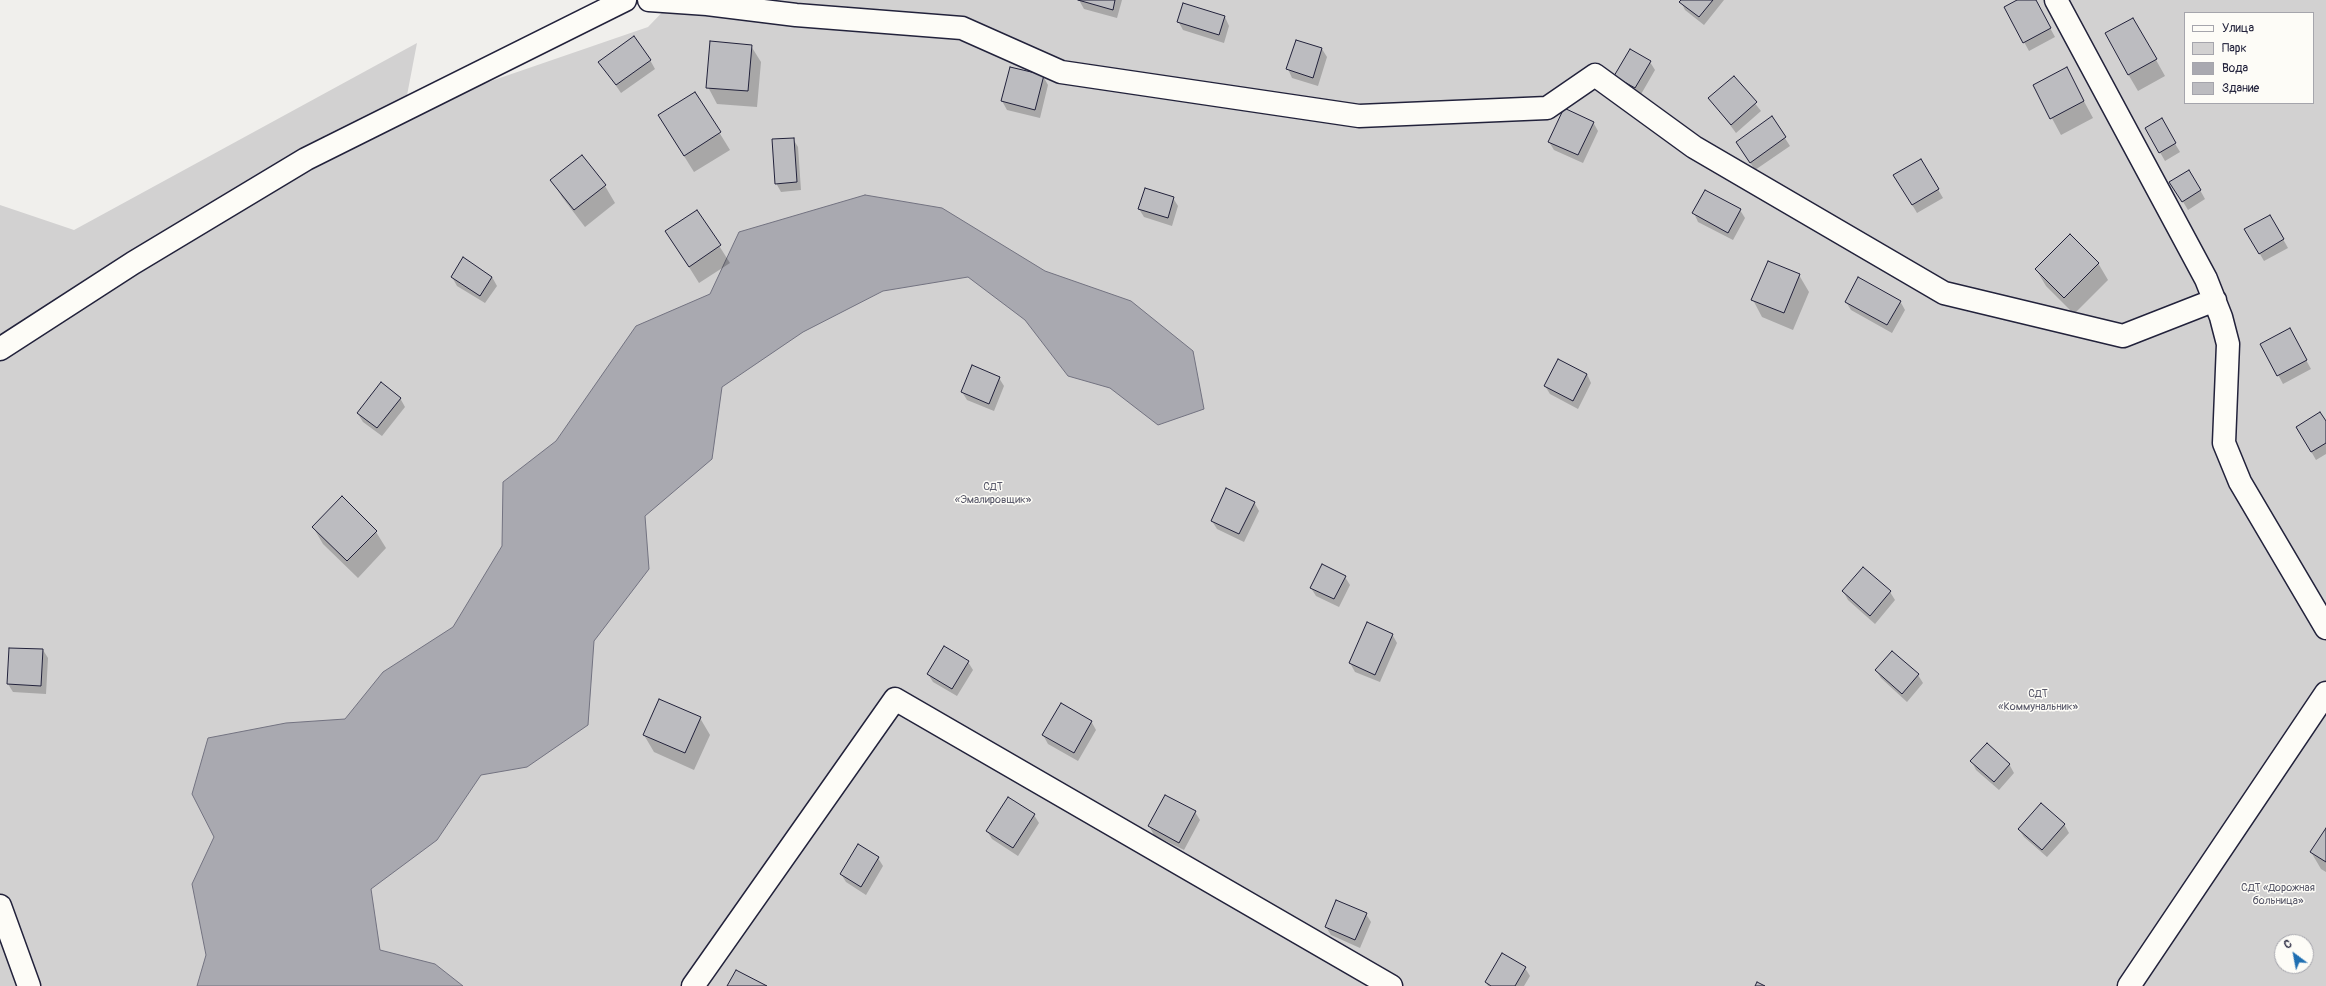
<!DOCTYPE html>
<meta charset="utf-8">
<style>
body{margin:0}
#map{position:relative;width:2326px;height:986px;overflow:hidden;background:#f0efec;font-family:Pangolin,sans-serif}
canvas{display:block}
.legend{position:absolute;left:2184px;top:12px;width:130px;height:92px;box-sizing:border-box;background:#fdfcf7;border:1px solid #a5a5ac;margin:0;padding:5px 7px;list-style:none;font-size:12px;color:#22223b}
.legend li{display:flex;align-items:center;gap:8px;height:20px}
.legend b{width:20px;border:1px solid #a5a5ac}
.north{position:absolute;left:2274px;top:934px;width:40px;height:40px;box-sizing:border-box;background:#fdfcf7;border:1px solid #a5a5ac;border-radius:50%;rotate:328deg;font-size:11px;font-weight:700;line-height:16px;text-align:center;color:#22223b}
.north::after{content:'';display:block;margin:auto;width:14px;height:18px;background:#1f6fb2;clip-path:polygon(50% 0,100% 100%,50% 72%,0 100%)}
</style>
<div id="map">
<canvas width="2326" height="986"></canvas>
<ul class="legend">
<li><b style="height:5px;background:#fdfcf7"></b>Улица</li>
<li><b style="height:11px;background:#d2d1d1"></b>Парк</li>
<li><b style="height:11px;background:#a9a9b0"></b>Вода</li>
<li><b style="height:11px;background:#bcbcc0"></b>Здание</li>
</ul>
<div class="north">С</div>
</div>
<script>
const c = document.querySelector('canvas').getContext('2d');
c.lineJoin = 'round';
function paint(path, color) { c.fillStyle = color; c.fill(path, 'evenodd'); }
const shape = rows => new Path2D(rows.map(r => 'M' + r).join(''));
function trace(path, color, width, dash) { c.strokeStyle = color; c.lineWidth = width; c.lineCap = dash ? 'butt' : 'round'; c.setLineDash(dash || []); c.stroke(path); }
function drawText(font, color, halo, rows, align = 'center') {
  c.font = font + ' Pangolin,sans-serif'; c.lineWidth = 3; c.setLineDash([]); c.textBaseline = 'middle'; c.strokeStyle = halo; c.fillStyle = color; for (const [text, x, y, turn = 0] of rows) {
    c.save(); c.translate(x, y); c.rotate((+turn || 0) * Math.PI / 180); c.textAlign = isNaN(turn) ? turn : align; if (halo) c.strokeText(text, 0, 0); c.fillText(text, 0, 0); c.restore();
  }
}
paint(shape([
 [674,0,2326,0,2326,986,0,986,0,205,74,230,417,43,404,111,648,27],
 [2185,13,2313,13,2313,103,2185,103],
 [2282,942,2306,942,2306,966,2282,966]
]), '#d2d1d1');
const water = shape([
 [865,195,942,208,1045,271,1131,301,1193,351,1204,409,1158,425,1110,388,1068,376,1025,320,968,277,883,291,803,332,722,387,712,459,645,516,649,569,594,641,588,725,527,767,481,775,437,840,371,889,380,950,435,964,463,986,197,986,206,955,192,884,214,837,192,794,208,738,286,723,345,719,383,672,453,627,502,546,503,482,556,441,636,326,710,294,739,232,865,195]
]);
paint(water, '#a9a9b0');
trace(water, '#737381', 1);
paint(shape([
 [1079,0,1122,0,1117,18,1084,9],
 [1682,0,1724,0,1704,25,1685,10,1681,2],
 [2019,0,2035,0,2055,37,2029,51,2005,7],
 [1225,17,1229,26,1224,43,1183,30,1178,21],
 [2133,19,2165,76,2138,91,2128,74],
 [1297,41,1322,49,1327,57,1318,86,1292,78,1288,69],
 [751,46,761,62,757,107,717,104,708,87],
 [650,60,655,69,621,93,600,62],
 [1650,62,1655,70,1640,96,1620,84,1616,76],
 [2066,68,2093,118,2061,135,2034,85],
 [1043,76,1048,85,1040,118,1007,110,1002,101],
 [1734,77,1761,111,1736,133,1710,98],
 [695,93,730,150,694,172,669,132],
 [1772,118,1790,146,1755,170,1742,150],
 [2161,120,2180,152,2165,161,2146,128],
 [1593,122,1598,131,1583,163,1554,150,1549,142],
 [793,139,798,147,801,190,781,192,776,183],
 [582,156,605,186,615,203,585,227,562,197,552,180],
 [1921,160,1943,198,1917,213,1895,176],
 [2176,190,2200,190,2205,199,2188,210],
 [1173,198,1178,206,1172,226,1144,217,1139,209],
 [1740,210,1745,218,1733,240,1698,222,1694,213],
 [697,211,730,263,699,283,667,232],
 [2270,216,2288,248,2264,261,2246,230],
 [2098,263,2108,280,2074,314,2046,286,2036,269],
 [1799,275,1809,292,1793,330,1762,317,1753,300],
 [452,277,492,277,497,286,485,303,457,286],
 [1900,301,1905,310,1892,333,1851,310,1846,302],
 [2294,338,2311,369,2283,384,2262,344],
 [1587,374,1591,383,1578,409,1550,394,1545,386],
 [999,378,1004,386,994,411,967,400,962,392],
 [400,398,405,407,382,436,363,422,358,414],
 [2326,423,2326,454,2316,460,2297,427],
 [1254,502,1259,511,1244,542,1217,529,1212,521],
 [313,527,376,532,386,548,358,578,323,544],
 [1863,568,1890,592,1895,600,1875,624,1848,600,1843,591],
 [1345,577,1350,585,1339,607,1316,596,1311,588],
 [1392,634,1397,643,1380,682,1355,672,1350,663],
 [43,650,48,658,46,694,13,692,8,684],
 [968,662,973,670,957,696,933,682,928,674],
 [1876,670,1918,675,1923,683,1907,702,1881,678],
 [700,718,710,735,694,770,654,752,644,735],
 [1091,721,1096,730,1078,761,1048,744,1043,735],
 [1972,762,2009,764,2014,773,1999,790,1976,770],
 [1195,812,1200,820,1184,850,1154,835,1149,826],
 [1034,815,1039,823,1018,856,992,839,987,831],
 [2064,824,2069,833,2047,857,2024,837,2019,829],
 [2326,830,2326,872,2321,869,2311,852],
 [878,858,883,866,866,895,846,882,841,874],
 [1366,914,1371,922,1360,948,1331,935,1326,927],
 [1525,968,1530,976,1524,986,1488,986,1486,982]
]), '#0003');
const building = shape([
 [1078,0,1115,0,1113,10,1078,0],
 [1681,0,1713,0,1699,17,1679,2,1681,0],
 [2017,0,2036,0,2051,28,2023,43,2004,7,2017,0],
 [1183,3,1225,16,1219,35,1177,22,1183,3],
 [2133,18,2157,59,2128,75,2105,33,2133,18],
 [634,36,651,60,616,85,598,62,634,36],
 [1296,40,1322,48,1313,78,1286,69,1296,40],
 [710,41,752,45,748,91,706,88,710,41],
 [1630,49,1651,61,1635,88,1614,76,1630,49],
 [1010,67,1044,75,1035,110,1001,101,1010,67],
 [2067,67,2084,101,2050,119,2033,85,2067,67],
 [1734,76,1757,102,1731,125,1708,98,1734,76],
 [695,92,721,132,684,156,658,115,695,92],
 [1564,108,1594,122,1578,155,1548,142,1564,108],
 [1772,116,1786,137,1750,163,1736,142,1772,116],
 [2162,118,2176,143,2159,153,2145,128,2162,118],
 [794,138,797,182,775,184,772,139,794,138],
 [582,155,606,185,574,210,550,180,582,155],
 [1921,159,1939,189,1912,205,1893,175,1921,159],
 [2189,170,2201,190,2182,202,2169,182,2189,170],
 [1145,188,1174,197,1168,218,1138,209,1145,188],
 [1705,190,1741,209,1728,233,1692,213,1705,190],
 [697,210,721,245,689,267,665,231,697,210],
 [2270,215,2284,239,2259,254,2244,229,2270,215],
 [2070,234,2099,263,2064,298,2035,269,2070,234],
 [463,257,492,277,480,296,451,277,463,257],
 [1768,261,1800,274,1784,313,1751,300,1768,261],
 [1858,277,1901,301,1887,325,1845,302,1858,277],
 [2290,328,2307,360,2277,376,2260,344,2290,328],
 [1558,359,1587,374,1573,401,1544,386,1558,359],
 [972,365,1000,377,989,404,961,392,972,365],
 [381,382,401,398,377,428,357,413,381,382],
 [2320,412,2326,421,2326,443,2311,452,2296,427,2320,412],
 [1226,488,1255,502,1239,534,1211,521,1226,488],
 [342,496,377,531,347,561,312,527,342,496],
 [1322,564,1346,576,1334,599,1310,588,1322,564],
 [1863,567,1891,591,1870,616,1842,591,1863,567],
 [1367,622,1393,634,1375,675,1349,663,1367,622],
 [944,646,969,661,952,689,927,674,944,646],
 [9,648,43,649,41,686,7,684,9,648],
 [1892,651,1919,674,1902,694,1875,670,1892,651],
 [659,699,701,717,685,753,643,735,659,699],
 [1061,703,1092,721,1074,753,1042,735,1061,703],
 [1987,743,2010,764,1994,782,1970,761,1987,743],
 [1165,795,1196,811,1179,843,1148,826,1165,795],
 [1008,797,1035,814,1013,848,986,831,1008,797],
 [2041,803,2065,824,2042,850,2018,829,2041,803],
 [2326,828,2326,862,2310,852,2326,828],
 [858,844,879,857,861,887,840,874,858,844],
 [1336,900,1367,913,1355,940,1325,927,1336,900],
 [1502,953,1526,967,1515,986,1491,986,1485,982,1502,953],
 [736,970,767,986,727,986,736,970],
 [1757,982,1765,986,1755,986,1757,982]
]);
paint(building, '#bcbcc0');
trace(building, '#22223b', 1);
const minor = shape([
 [649,0,707,4,796,15,962,28,1061,72,1359,116,1547,108,1595,75,1694,147,1944,293,2123,336,2215,300],
 [2056,0,2206,279,2221,317,2228,344,2224,443,2240,482,2326,628],
 [0,349,133,263,306,159,625,0],
 [0,906,29,986],
 [693,986,895,699,1391,986],
 [2129,986,2326,693]
]);
trace(minor, '#22223b', 25);
trace(minor, '#fdfcf7', 22);
drawText('11px', '#575768', '#fdfcf7', [
 ["СДТ",993,487],
 ["«Эмалировщик»",993,500],
 ["СДТ",2038,694],
 ["«Коммунальник»",2038,707],
 ["СДТ «Дорожная",2278,888],
 ["больница»",2278,901]
]);
</script>
